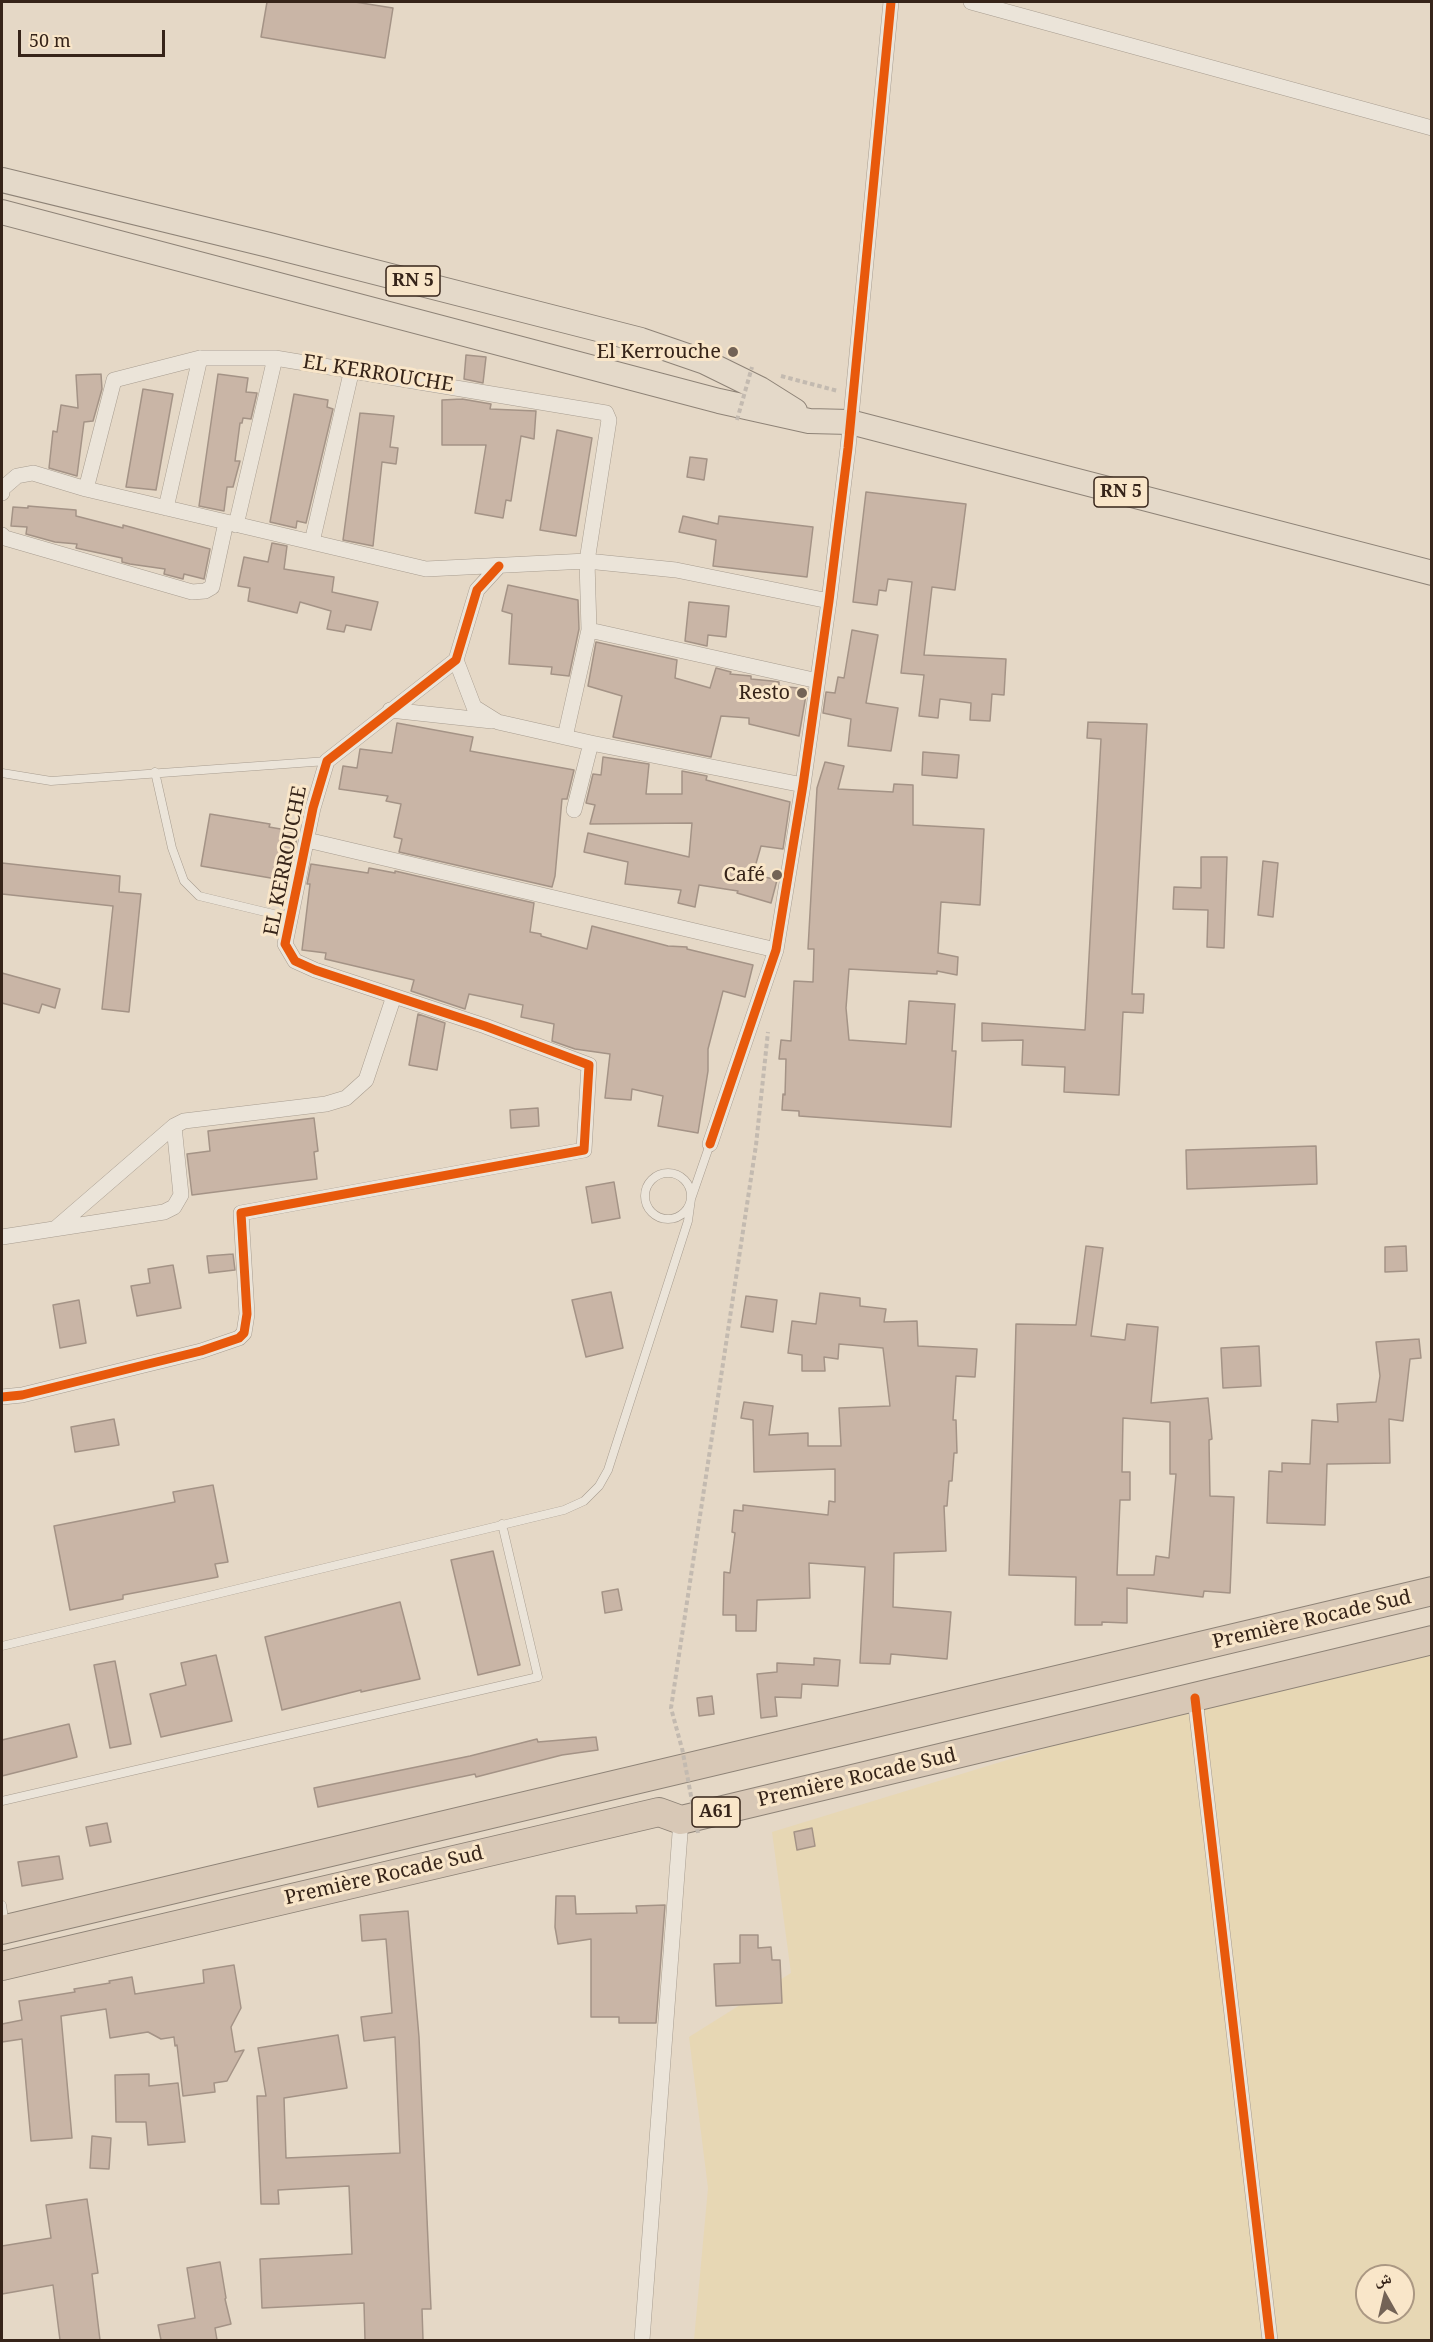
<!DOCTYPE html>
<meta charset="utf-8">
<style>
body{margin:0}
#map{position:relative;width:1433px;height:2342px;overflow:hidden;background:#e5d8c6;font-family:"Noto Serif","Noto Naskh Arabic",serif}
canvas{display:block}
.frame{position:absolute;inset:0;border:3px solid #362419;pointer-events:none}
.north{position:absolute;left:1355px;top:2264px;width:60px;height:60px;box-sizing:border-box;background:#f9e6c9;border:2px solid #ab9883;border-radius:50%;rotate:352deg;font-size:16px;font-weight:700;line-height:24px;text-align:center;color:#362419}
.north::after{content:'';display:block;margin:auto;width:21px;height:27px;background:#736356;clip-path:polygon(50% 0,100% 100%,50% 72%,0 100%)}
.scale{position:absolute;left:18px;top:30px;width:147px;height:27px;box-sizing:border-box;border:3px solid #362419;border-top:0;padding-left:8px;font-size:18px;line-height:21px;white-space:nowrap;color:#362419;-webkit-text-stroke:4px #f9e6c9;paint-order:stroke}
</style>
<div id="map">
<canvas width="1433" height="2342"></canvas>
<div class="frame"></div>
<div class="north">ش</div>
<div class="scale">50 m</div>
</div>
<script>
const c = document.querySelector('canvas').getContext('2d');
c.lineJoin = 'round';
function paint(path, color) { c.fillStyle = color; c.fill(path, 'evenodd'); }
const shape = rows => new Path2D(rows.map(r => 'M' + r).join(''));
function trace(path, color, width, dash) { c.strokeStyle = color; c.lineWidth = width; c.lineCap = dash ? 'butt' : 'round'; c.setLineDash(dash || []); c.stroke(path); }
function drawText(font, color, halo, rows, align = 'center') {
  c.font = font + ' "Noto Serif",serif'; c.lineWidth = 6; c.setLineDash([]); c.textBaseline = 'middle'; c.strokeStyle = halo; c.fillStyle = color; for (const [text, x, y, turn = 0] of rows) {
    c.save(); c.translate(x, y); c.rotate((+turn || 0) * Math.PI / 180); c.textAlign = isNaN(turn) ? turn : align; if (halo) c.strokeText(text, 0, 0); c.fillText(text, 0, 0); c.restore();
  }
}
paint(shape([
 [1431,1642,1431,2340,694,2340,708,2188,689,2037,791,1973,772,1832,1265,1681],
 [1367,2276,1403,2276,1403,2312,1367,2312]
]), '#e7d7b4');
const building = shape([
 [267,2,355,2,393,8,385,58,261,37,267,2],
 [466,355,486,357,483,383,464,379,466,355],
 [101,374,102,389,93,421,84,422,77,476,49,468,53,431,57,432,61,405,78,408,76,375,101,374],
 [218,374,248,378,246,392,257,393,251,419,243,418,242,423,240,423,235,461,240,461,233,487,227,487,224,511,199,506,218,374],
 [143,389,173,394,156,490,126,487,143,389],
 [294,394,328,400,327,407,333,409,306,523,297,521,296,528,270,522,294,394],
 [462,399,491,404,490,409,536,411,534,439,521,436,511,501,506,500,503,518,475,513,486,445,442,445,442,400,462,399],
 [360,413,394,416,390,447,398,448,396,464,382,462,373,546,343,540,360,413],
 [557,430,592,438,576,536,540,530,557,430],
 [690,457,707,459,704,480,687,477,690,457],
 [866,492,966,504,955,590,932,587,924,655,1006,659,1004,695,992,694,990,721,970,720,971,703,940,699,938,718,919,716,924,675,901,673,912,582,888,579,886,591,879,590,877,605,853,602,866,492],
 [28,506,76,510,76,516,123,528,123,525,210,549,204,579,184,574,183,579,164,574,165,569,130,564,122,562,122,558,76,548,77,544,55,542,26,534,27,527,11,526,13,507,28,508,28,506],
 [683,516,718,524,719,516,813,527,807,577,713,566,716,540,679,532,683,516],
 [272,543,287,546,284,569,334,577,332,592,378,602,371,630,346,625,344,632,327,629,331,611,300,602,297,613,248,601,250,588,238,586,244,557,268,562,272,543],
 [508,585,578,600,579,629,569,676,551,674,552,667,509,664,512,614,502,611,508,585],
 [689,602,729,606,726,637,708,635,707,646,685,641,689,602],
 [852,630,878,635,866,703,898,708,891,751,848,746,851,719,823,713,826,692,835,693,838,677,844,678,852,630],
 [596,642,677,660,675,678,710,688,716,668,731,672,730,674,751,676,751,679,772,681,779,682,779,686,807,689,799,736,749,724,749,718,721,716,711,757,613,737,622,696,588,686,596,642],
 [1088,722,1147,724,1132,994,1144,994,1143,1013,1123,1012,1119,1095,1064,1092,1065,1067,1022,1065,1023,1040,982,1041,982,1023,1085,1030,1101,739,1087,738,1088,722],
 [397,723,473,737,470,751,574,770,567,799,562,799,555,876,552,887,399,852,402,839,394,837,401,804,386,801,388,796,339,789,343,766,357,768,360,749,392,753,397,723],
 [923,752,959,755,957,778,922,775,923,752],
 [603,757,649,764,646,794,682,794,682,771,707,776,706,780,790,802,783,849,761,846,753,874,777,880,771,903,737,893,738,891,699,885,695,907,678,903,681,890,625,884,628,862,584,852,588,833,689,857,692,823,590,824,595,805,586,803,593,774,601,775,603,757],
 [825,762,844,766,838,789,893,792,894,784,913,785,913,825,984,829,980,905,941,902,938,953,958,957,957,975,937,971,937,974,849,969,846,1008,849,1040,906,1044,909,1001,955,1004,952,1051,956,1051,951,1127,799,1116,799,1111,782,1110,783,1094,785,1095,786,1059,779,1059,781,1040,791,1041,794,981,813,982,814,949,808,949,817,788,825,762],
 [210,814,270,824,269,827,298,832,288,881,201,866,210,814],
 [1201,857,1227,857,1224,948,1207,947,1208,910,1173,909,1174,887,1201,888,1201,857],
 [1263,861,1278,863,1273,917,1258,915,1263,861],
 [2,863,120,876,119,892,141,894,129,1012,102,1009,113,906,2,894,2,863],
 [311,864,368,873,369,868,395,873,395,871,534,903,530,932,541,934,541,936,587,949,592,926,668,946,687,947,687,949,753,965,745,997,723,991,708,1049,708,1071,698,1133,658,1126,663,1096,632,1089,631,1100,605,1098,610,1054,575,1049,552,1041,554,1024,521,1017,523,1005,469,994,465,1009,411,991,414,980,325,959,326,953,302,950,310,884,307,884,311,864],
 [2,973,60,989,55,1008,42,1004,39,1013,2,1003,2,973],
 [418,1014,445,1023,437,1070,409,1065,418,1014],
 [538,1108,539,1126,511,1128,510,1110,538,1108],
 [314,1118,318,1151,314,1152,317,1179,192,1195,187,1154,210,1151,208,1131,314,1118],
 [1316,1146,1317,1184,1187,1189,1186,1150,1316,1146],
 [614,1182,620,1218,592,1223,586,1187,614,1182],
 [1086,1246,1103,1248,1091,1336,1125,1340,1127,1324,1158,1327,1151,1403,1208,1398,1212,1439,1209,1440,1210,1496,1234,1497,1230,1593,1204,1591,1203,1597,1127,1588,1127,1623,1102,1622,1102,1625,1075,1625,1076,1577,1009,1575,1016,1324,1076,1325,1086,1246],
 [1123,1418,1170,1422,1170,1474,1176,1474,1169,1558,1156,1556,1154,1575,1117,1575,1120,1500,1130,1500,1130,1472,1122,1472,1123,1418],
 [1406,1246,1407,1271,1385,1272,1385,1247,1406,1246],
 [233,1254,235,1270,209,1273,207,1256,233,1254],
 [173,1265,181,1308,137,1316,131,1286,150,1283,148,1269,173,1265],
 [611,1292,623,1348,586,1357,572,1300,611,1292],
 [820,1293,860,1298,860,1306,886,1309,884,1322,917,1321,918,1346,977,1349,975,1377,956,1376,953,1420,956,1420,957,1453,954,1453,952,1481,949,1481,947,1506,944,1506,946,1551,894,1553,893,1607,951,1612,947,1659,891,1654,890,1664,860,1663,865,1567,809,1563,810,1598,757,1600,756,1631,736,1631,736,1615,723,1615,724,1572,730,1573,735,1533,732,1532,734,1510,743,1511,743,1505,828,1515,829,1501,835,1502,835,1469,754,1472,753,1420,741,1418,744,1402,773,1406,769,1435,808,1433,808,1446,841,1446,839,1408,890,1406,883,1348,839,1344,838,1359,824,1357,825,1371,802,1371,802,1355,788,1353,792,1321,816,1324,820,1293],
 [746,1296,777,1300,773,1332,741,1327,746,1296],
 [79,1300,86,1343,60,1348,53,1305,79,1300],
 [1419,1339,1421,1358,1410,1359,1403,1421,1389,1419,1390,1463,1327,1464,1325,1525,1267,1523,1269,1471,1282,1472,1282,1463,1310,1464,1312,1420,1338,1422,1337,1404,1376,1402,1380,1376,1376,1342,1419,1339],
 [1259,1346,1261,1386,1223,1388,1221,1348,1259,1346],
 [114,1419,119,1445,75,1452,71,1427,114,1419],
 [213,1485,228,1562,215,1564,218,1577,123,1595,123,1599,70,1610,54,1526,175,1502,173,1492,213,1485],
 [493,1551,520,1665,478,1675,451,1560,493,1551],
 [618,1589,622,1610,605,1613,602,1592,618,1589],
 [400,1602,420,1679,361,1692,361,1690,282,1710,265,1637,400,1602],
 [216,1655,232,1721,161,1737,150,1694,186,1685,181,1663,216,1655],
 [814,1658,840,1660,838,1686,802,1684,801,1698,775,1697,777,1716,761,1718,757,1674,777,1672,777,1663,814,1665,814,1658],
 [115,1661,131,1744,110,1748,94,1665,115,1661],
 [712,1696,714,1714,699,1716,697,1698,712,1696],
 [69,1724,77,1757,2,1776,2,1740,69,1724],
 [596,1737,598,1750,562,1755,476,1777,475,1774,318,1807,314,1788,470,1756,537,1739,538,1742,596,1737],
 [107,1823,111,1842,90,1846,86,1827,107,1823],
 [812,1828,815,1846,797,1850,794,1832,812,1828],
 [59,1856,63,1879,22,1886,18,1862,59,1856],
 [556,1896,575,1896,576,1914,637,1913,636,1906,665,1905,656,2023,619,2023,619,2017,591,2017,591,1939,558,1944,555,1927,556,1896],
 [408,1911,419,2037,431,2309,422,2309,423,2340,365,2340,364,2303,262,2308,260,2259,352,2254,349,2186,278,2190,279,2204,261,2204,257,2096,266,2096,258,2048,338,2035,347,2088,284,2098,286,2158,400,2153,395,2037,364,2041,361,2017,392,2013,386,1939,362,1941,360,1915,408,1911],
 [740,1935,758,1935,758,1948,771,1947,772,1960,780,1960,782,2003,716,2006,714,1964,740,1963,740,1935],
 [234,1965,241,2008,231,2027,235,2052,244,2050,227,2081,214,2083,215,2092,183,2096,177,2045,175,2046,174,2037,161,2039,148,2032,110,2038,106,2009,61,2016,72,2138,31,2141,22,2039,2,2042,2,2024,22,2020,19,2001,75,1992,74,1989,110,1983,109,1981,132,1977,135,1994,204,1983,203,1970,234,1965],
 [149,2074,149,2086,178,2083,185,2142,148,2145,146,2122,116,2122,115,2075,149,2074],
 [92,2136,111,2138,109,2169,90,2168,92,2136],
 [87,2199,98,2273,92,2274,100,2340,60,2340,53,2285,2,2294,2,2246,51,2238,46,2205,87,2199],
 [220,2262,226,2298,225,2299,231,2324,215,2328,217,2340,161,2340,158,2325,195,2318,187,2268,220,2262]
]);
paint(building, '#c9b5a6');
trace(building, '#a49386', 1.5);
const service = shape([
 [155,772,172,848,184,881,199,896,290,918],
 [2,773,51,781,327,761],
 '645 1196a23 23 0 1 1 46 0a23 23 0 1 1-46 0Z',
 [2,1646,564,1510,584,1501,599,1486,608,1470,688,1221,691,1199,710,1144],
 [2,1801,538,1677,502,1524],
 [2,1905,5,1925]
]);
const minor = shape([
 [971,2,1432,128],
 [86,489,114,380,200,358,275,358,606,413,609,420,587,561,589,630,565,737],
 [2,493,2,489,17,476,33,473,86,489,426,569,587,561,676,570,829,601],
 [166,508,200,358],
 [236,525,275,358],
 [2,535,5,538,192,592,205,591,212,587,226,522],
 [312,542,352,369],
 [589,630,818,681],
 [456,660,474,707,498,722,591,743,803,785],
 [390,710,492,721],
 [574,810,591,743],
 [307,840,776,950],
 [710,1144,776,950,803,785,829,601,848,448,891,2],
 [56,1228,174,1126,184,1121,326,1104,346,1098,366,1080,394,996],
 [2,1237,164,1212,174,1207,181,1195,174,1126],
 [2,1397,22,1395,201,1351,239,1338,244,1333,247,1314,241,1213,584,1150,589,1065,485,1026,315,970,295,961,285,944,313,808,327,761,456,660,477,590,499,566],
 [1195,1698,1270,2340],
 [642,2340,681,1820]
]);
const primary = shape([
 [2,180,269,245,641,340,705,362,760,389,795,411],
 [2,212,719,401,809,421,850,422,1432,573]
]);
const motorway = shape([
 [2,1930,1432,1591],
 [2,1966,659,1812,681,1820,1432,1640]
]);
trace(service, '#a89d90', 9);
trace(minor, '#a89d90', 16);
trace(primary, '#8e8377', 26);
trace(motorway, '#8e8377', 30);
trace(shape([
 [781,376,838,391],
 [681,1745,671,1708,756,1145,768,1032]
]), '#c3bab0', 4, [4.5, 3]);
trace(service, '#ebe4d9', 8);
trace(minor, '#ebe4d9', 15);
trace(primary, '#e4d9c9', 24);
trace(motorway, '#d8c8b6', 28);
trace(shape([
 [737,420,752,367],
 [682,1748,698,1833]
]), '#c3bab0', 4, [4.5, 3]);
trace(shape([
 [710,1144,776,950,803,785,829,601,848,448,891,2],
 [2,1397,22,1395,201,1351,239,1338,244,1333,247,1314,241,1213,584,1150,589,1065,485,1026,315,970,295,961,285,944,313,808,327,761,456,660,477,590,499,566],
 [1195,1698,1270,2340]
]), '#e8590c', 9);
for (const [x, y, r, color] of [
 [733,352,6,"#736356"],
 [802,693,6,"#736356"],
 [777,875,6,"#736356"]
]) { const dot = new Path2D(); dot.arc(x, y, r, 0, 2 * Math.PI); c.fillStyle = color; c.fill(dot); trace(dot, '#f9e6c9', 2); }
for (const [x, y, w] of [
 [413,281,54],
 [1121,492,54],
 [716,1812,48]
]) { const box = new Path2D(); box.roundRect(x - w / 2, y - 15, w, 30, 4.5); c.fillStyle = '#f9e6c9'; c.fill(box); trace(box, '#362419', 1.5); }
drawText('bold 18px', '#362419', null, [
 ["RN 5",413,281],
 ["RN 5",1121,492],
 ["A61",716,1812]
]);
drawText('20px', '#362419', '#f9e6c9', [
 ["El Kerrouche",721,352],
 ["Resto",790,693],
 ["Café",765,875]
], 'right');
drawText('20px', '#362419', '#f9e6c9', [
 ["EL KERROUCHE",378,374,9],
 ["EL KERROUCHE",286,861,-79],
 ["Première Rocade Sud",1312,1620,-13],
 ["Première Rocade Sud",857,1778,-13],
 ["Première Rocade Sud",384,1876,-13]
]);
</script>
